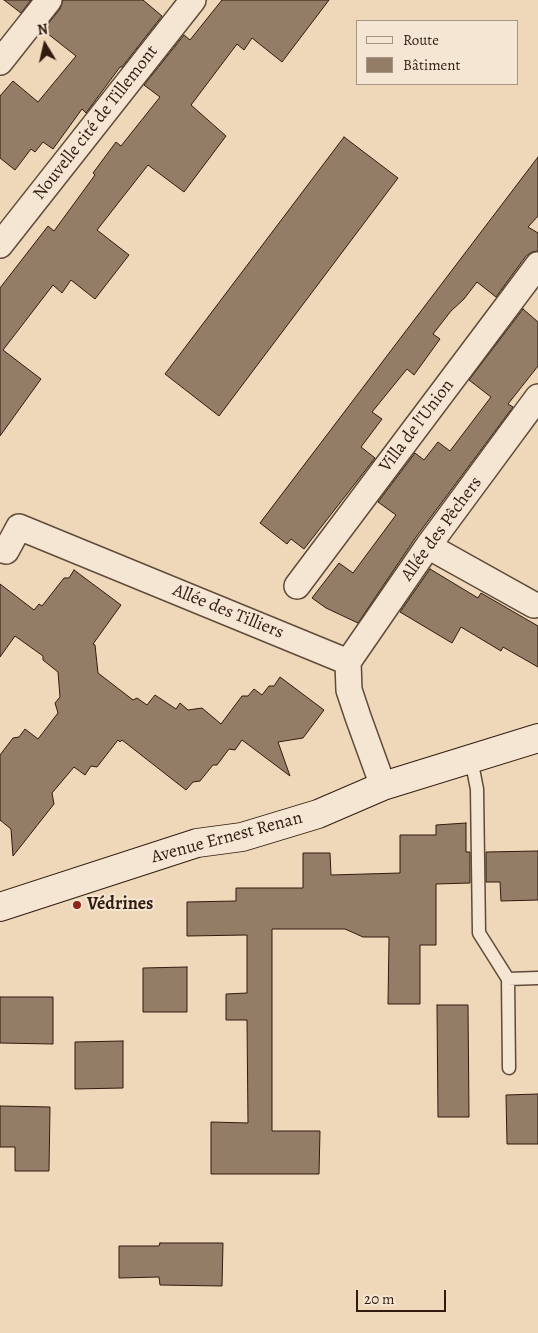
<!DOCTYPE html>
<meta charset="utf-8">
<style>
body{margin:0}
#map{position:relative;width:538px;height:1333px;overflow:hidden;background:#eed8b9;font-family:Alegreya,serif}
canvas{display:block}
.legend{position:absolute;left:356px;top:20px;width:162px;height:65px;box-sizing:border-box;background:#f4e6d2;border:1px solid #a69584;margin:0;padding:6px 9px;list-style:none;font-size:15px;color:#311b0e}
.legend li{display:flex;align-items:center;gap:10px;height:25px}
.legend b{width:25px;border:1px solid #a69584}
.north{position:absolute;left:20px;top:20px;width:50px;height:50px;-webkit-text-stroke:4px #f4e6d2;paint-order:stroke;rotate:351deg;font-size:14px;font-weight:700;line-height:20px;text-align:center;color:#311b0e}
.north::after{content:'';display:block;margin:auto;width:18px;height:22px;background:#311b0e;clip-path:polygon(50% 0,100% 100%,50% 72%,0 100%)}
.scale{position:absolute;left:356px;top:1290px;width:90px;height:22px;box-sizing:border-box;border:2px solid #311b0e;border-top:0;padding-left:6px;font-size:15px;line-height:18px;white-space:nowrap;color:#311b0e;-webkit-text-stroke:4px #f4e6d2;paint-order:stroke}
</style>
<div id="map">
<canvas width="538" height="1333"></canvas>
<ul class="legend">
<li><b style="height:6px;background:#f4e6d2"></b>Route</li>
<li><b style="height:14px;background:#937d67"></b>Bâtiment</li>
</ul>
<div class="north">N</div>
<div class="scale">20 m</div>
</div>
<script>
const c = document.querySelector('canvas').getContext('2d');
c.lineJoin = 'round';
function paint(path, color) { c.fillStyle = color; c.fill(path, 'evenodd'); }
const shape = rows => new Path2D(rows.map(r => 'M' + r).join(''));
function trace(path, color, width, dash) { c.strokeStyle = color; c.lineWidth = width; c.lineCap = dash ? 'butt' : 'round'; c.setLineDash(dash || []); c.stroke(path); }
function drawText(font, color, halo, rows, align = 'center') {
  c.font = font + ' Alegreya,serif'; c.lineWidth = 4; c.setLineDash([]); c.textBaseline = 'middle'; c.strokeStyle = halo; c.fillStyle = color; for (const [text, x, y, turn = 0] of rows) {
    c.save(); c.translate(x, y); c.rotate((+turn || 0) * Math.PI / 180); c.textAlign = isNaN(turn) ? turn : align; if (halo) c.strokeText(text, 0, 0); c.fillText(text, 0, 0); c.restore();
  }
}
const building = shape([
 [4,0,31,0,21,13,4,0],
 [63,0,143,0,162,16,122,67,120,67,86,113,82,109,53,149,43,142,35,152,31,149,15,170,0,158,0,96,13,81,38,102,76,56,43,30,60,9,63,0],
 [222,0,329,0,282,62,252,38,244,50,237,44,191,105,226,136,184,192,148,165,97,230,129,255,95,299,71,280,62,293,53,285,3,350,41,379,0,436,0,288,48,226,54,231,95,175,93,173,116,142,121,146,160,97,144,85,184,35,190,40,222,0],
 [344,137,398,178,219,416,165,374,344,137],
 [538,157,538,216,528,227,538,233,538,251,532,252,526,256,496,297,477,282,464,299,451,311,433,334,440,339,414,375,407,369,372,412,382,419,361,447,375,458,304,549,291,539,287,544,260,523,538,157],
 [523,309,538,322,538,366,508,404,513,407,416,537,358,623,326,608,312,598,339,563,353,573,396,515,378,502,415,453,424,460,438,442,450,451,491,397,469,380,523,309],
 [430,569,478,598,481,593,538,626,538,667,503,647,501,651,461,627,452,643,400,612,430,569],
 [74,570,121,605,93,644,95,645,98,673,133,700,137,698,147,705,155,695,176,709,180,703,188,710,202,708,221,724,242,696,248,696,254,689,262,695,269,686,274,686,280,677,324,710,303,738,278,742,290,776,242,740,235,750,229,749,217,765,213,765,200,781,193,782,186,790,122,740,120,742,118,740,97,767,91,766,85,775,74,767,52,793,54,804,13,856,11,829,0,820,0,755,13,738,19,737,25,729,38,739,58,713,55,703,60,697,58,672,43,660,43,656,15,636,0,657,0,584,34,610,39,604,42,606,64,578,69,578,74,570],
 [466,823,466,852,470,852,470,883,436,884,436,945,420,945,420,1004,388,1004,389,937,363,937,345,929,272,929,272,1131,320,1131,319,1174,211,1174,211,1122,248,1123,247,1020,226,1020,226,994,247,993,247,935,187,936,187,902,236,901,236,888,303,888,303,853,330,853,331,875,400,873,400,835,436,835,436,825,466,823],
 [538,851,538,900,501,901,500,882,486,882,486,852,538,851],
 [187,967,187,1012,143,1012,143,968,187,967],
 [0,997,53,997,53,1044,0,1043,0,997],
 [437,1005,468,1005,469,1117,438,1117,437,1005],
 [123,1041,123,1088,75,1089,75,1042,123,1041],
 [538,1094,538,1144,507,1144,506,1095,538,1094],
 [0,1106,50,1107,49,1171,15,1171,15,1147,0,1147,0,1106],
 [160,1243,223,1243,222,1286,160,1285,159,1277,119,1278,119,1246,159,1246,160,1243]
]);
paint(building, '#937d67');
trace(building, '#311b0e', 1);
const lane = shape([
 [471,759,477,789,479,933,508,979,538,978],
 [508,979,509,1068]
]);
const street = shape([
 [0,62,49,0],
 [0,245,193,0],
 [428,546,534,605],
 [0,549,6,551,19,527,348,662],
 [297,586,538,265],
 [348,662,428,546,538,397],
 [348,662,349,690,358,717,383,786]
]);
const secondary = shape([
 [0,907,197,843,242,837,318,814,383,786,538,738]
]);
trace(lane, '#604a39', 15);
trace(street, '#604a39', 28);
trace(secondary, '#311b0e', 30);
trace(lane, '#f4e6d2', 12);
trace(street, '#f4e6d2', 25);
trace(secondary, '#f4e6d2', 28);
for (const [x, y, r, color] of [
 [77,905,5,"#8f2418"]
]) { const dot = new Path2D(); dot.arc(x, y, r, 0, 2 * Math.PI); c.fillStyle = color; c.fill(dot); trace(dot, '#f4e6d2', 2); }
drawText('18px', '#311b0e', '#f4e6d2', [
 ["Nouvelle cité de Tillemont",96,123,-52],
 ["Villa de l'Union",417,426,-53],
 ["Allée des Pêchers",442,529,-54],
 ["Allée des Tilliers",228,612,22],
 ["Avenue Ernest Renan",227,838,-15]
]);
drawText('bold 18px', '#311b0e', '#f4e6d2', [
 ["Védrines",87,905]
], 'left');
</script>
